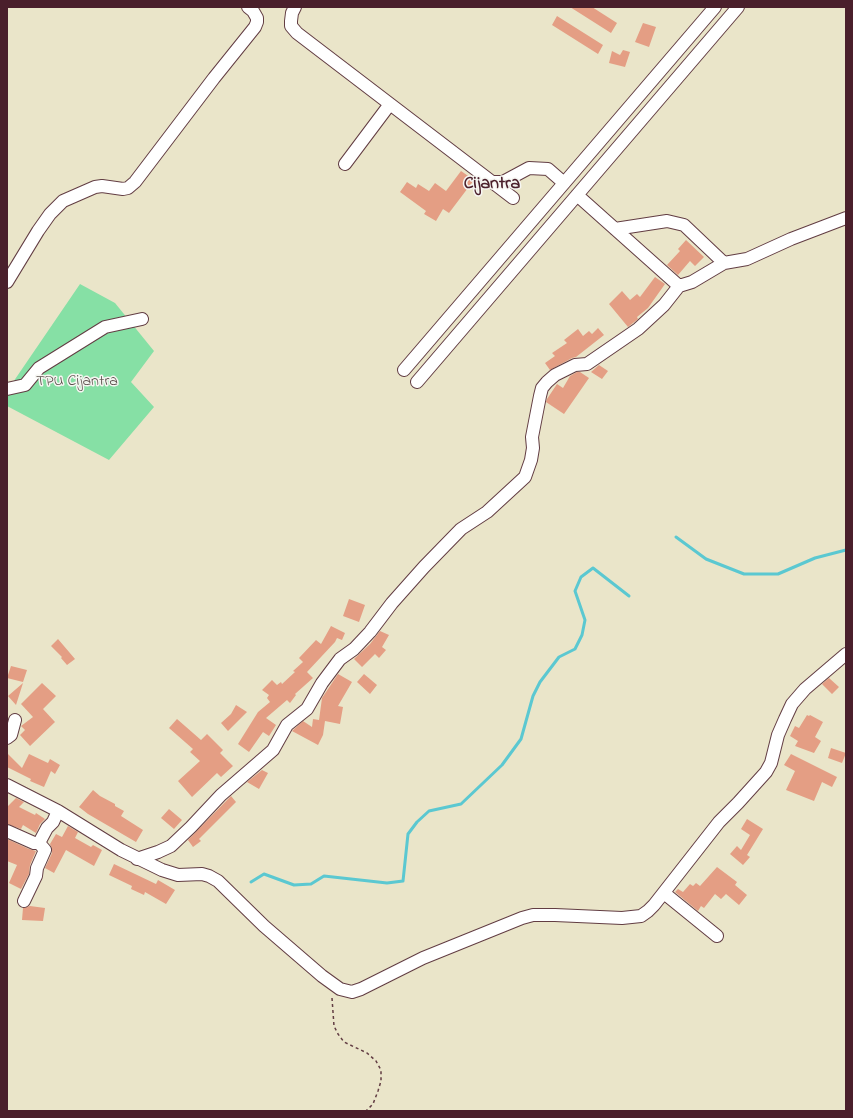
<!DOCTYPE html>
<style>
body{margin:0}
#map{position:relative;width:853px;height:1118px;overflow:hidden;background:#eae5c9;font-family:"Indie Flower",sans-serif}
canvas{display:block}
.frame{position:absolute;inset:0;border:8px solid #4a1f2b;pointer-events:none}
</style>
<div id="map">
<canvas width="853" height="1118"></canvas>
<div class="frame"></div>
</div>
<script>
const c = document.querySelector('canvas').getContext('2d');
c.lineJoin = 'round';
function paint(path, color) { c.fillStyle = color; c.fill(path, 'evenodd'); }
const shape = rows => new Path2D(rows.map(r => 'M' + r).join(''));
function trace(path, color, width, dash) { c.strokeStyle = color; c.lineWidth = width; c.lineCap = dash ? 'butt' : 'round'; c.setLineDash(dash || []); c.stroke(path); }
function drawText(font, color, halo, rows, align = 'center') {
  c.font = font + ' "Indie Flower",sans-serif'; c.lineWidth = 3; c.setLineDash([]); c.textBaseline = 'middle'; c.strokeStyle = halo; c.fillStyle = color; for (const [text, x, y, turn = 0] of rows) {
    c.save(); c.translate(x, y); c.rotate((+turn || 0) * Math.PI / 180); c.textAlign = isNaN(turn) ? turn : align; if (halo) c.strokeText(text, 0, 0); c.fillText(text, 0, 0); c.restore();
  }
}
paint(shape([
 [80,284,115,303,154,351,131,382,154,407,109,460,7,406,7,391]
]), '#86e0a5');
trace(shape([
 [676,537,706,559,744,574,778,574,815,558,846,550],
 [251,882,264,874,294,885,311,884,324,876,387,883,403,881,408,834,417,822,429,811,461,804,502,765,521,739,533,696,540,682,559,657,575,649,582,635,585,620,575,591,581,577,593,568,629,596]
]), '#5bc8d1', 3);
paint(shape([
 [570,7,592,7,617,23,611,33],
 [557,16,603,45,598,54,552,25],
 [643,23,656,27,649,47,635,42],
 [623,50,630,52,625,67,609,63,612,51,620,55],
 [461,171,474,180,449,213,443,209,436,221,424,214,426,211,400,192,407,182,416,188,418,184,429,191,435,183,446,191],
 [686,240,704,257,695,266,690,261,678,275,667,265,680,251,678,249],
 [655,277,665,284,648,308,637,317,638,319,628,327,609,304,622,291,630,300,637,294,640,297],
 [598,328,604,335,576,357,572,358,550,370,545,363,555,356,552,353,567,343,564,340,578,329,583,336,589,331,592,334],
 [599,365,608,371,602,379,591,372],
 [577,372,580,372,589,378,564,414,546,402,547,399,557,384,563,388,570,376],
 [349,599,365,605,359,622,343,616],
 [331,626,345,633,342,640,337,638,335,642,307,672,313,678,295,694,296,695,290,703,287,700,266,718,276,725,269,736,263,732,249,752,238,744,258,712,270,702,267,698,269,695,262,690,272,680,277,685,281,682,282,684,295,672,293,671,303,662,299,658,316,640,321,644],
 [380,631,389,635,382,647,386,650,379,658,375,654,362,667,354,659,370,644],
 [58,639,75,659,67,665,61,658,62,657,51,646],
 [11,666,27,670,23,682,7,678],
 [338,674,352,682,338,706,343,707,340,724,325,721,323,735,318,745,292,731,303,721,312,727,313,719,319,720,322,698],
 [364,674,377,685,370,694,357,682],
 [829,678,839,687,832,694,822,684],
 [23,683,16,705,8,696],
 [42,683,56,696,43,709,55,722,30,746,20,735,25,730,21,726,33,717,21,704],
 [236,705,247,712,228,731,221,723,231,714],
 [807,715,809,716,810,715,823,722,815,737,821,741,814,753,795,746,798,741,790,736,795,726,799,728],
 [177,719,201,740,207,734,223,750,220,753,233,766,221,777,217,773,192,797,178,781,200,761,190,752,193,749,169,728],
 [831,748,846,753,842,763,828,758],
 [7,753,22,768,29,754,48,763,50,759,60,765,55,774,51,771,44,787,30,781,31,779,7,767],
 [791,754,837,777,832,787,822,782,814,801,786,790,795,771,784,765],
 [262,770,268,773,259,789,247,782],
 [93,790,100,796,115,804,115,806,124,811,121,816,143,830,136,842,88,814,79,807],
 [231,796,236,802,199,839,201,841,193,847,188,840],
 [16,798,24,802,19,807,35,815,36,813,45,819,40,824,36,833,23,825,21,829,7,824,7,807],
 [169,809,182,820,174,829,161,818],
 [747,819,763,829,747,855,750,857,743,865,730,854,737,846,741,850,750,835,741,829],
 [68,826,78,832,75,838,91,847,93,845,102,850,94,866,66,850,54,873,45,868,52,853,52,849,50,844,56,834,62,837],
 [7,839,29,849,36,851,30,865,29,874,21,889,9,883,17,865,7,861],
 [114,864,156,884,158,880,175,890,166,904,145,892,144,895,131,889,132,886,109,875],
 [717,867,737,882,735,885,747,895,739,905,726,894,721,899,715,894,704,908,701,906,698,911,675,892,678,889,683,892,690,884,693,886,696,883,700,886],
 [30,906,45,908,43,921,22,920,23,908]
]), '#e49e84');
const minor = shape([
 [295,7,292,13,291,21,291,26,297,33,513,198],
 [345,164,390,104],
 [491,182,503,182,529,168,548,169,564,183],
 [577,195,679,286],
 [615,229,667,221,684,225,724,263],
 [7,282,38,231,50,214,63,201,95,187,102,186,123,189,128,188,135,182,214,78,255,27,257,22,257,18,253,11,248,7],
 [404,370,715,7],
 [417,382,738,7],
 [7,389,25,385,39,368,105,327,142,319],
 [7,738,11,735,15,720],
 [7,785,58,811,121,850,162,870,178,875,202,874,209,876,218,881,264,926,322,976,340,989,352,992,361,989,423,958,522,918,533,915,555,915,622,918,641,916,648,911,654,905,719,822,738,803,766,772,771,763,778,735,785,719,792,704,805,689,846,654],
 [7,831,34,843,39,843,47,828,53,822,58,811],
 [137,859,158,852,171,846,191,827,221,795,273,750,287,725,307,709,322,683,340,659,354,649,370,632,392,603,424,567,461,529,487,512,525,477,531,460,533,448,532,437,540,396,542,388,547,382,555,375,575,365,587,364,638,329,664,305,679,286,692,282,724,263,747,259,791,239,846,218],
 [664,893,717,936],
 [24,901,36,876,37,868,45,850,39,843]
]);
trace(minor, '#623d43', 14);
trace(shape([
 [332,998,334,1026,338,1034,344,1042,367,1053,376,1061,381,1070,381,1081,378,1091,373,1104,366,1111]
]), '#623d43', 1.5, [3, 3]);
trace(minor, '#fff', 12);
drawText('16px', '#594f4a', '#f6f6f2', [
 ["TPU Cijantra",77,382]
]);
drawText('bold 18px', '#4a1f2b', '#f6f6f2', [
 ["Cijantra",492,185]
]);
</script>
